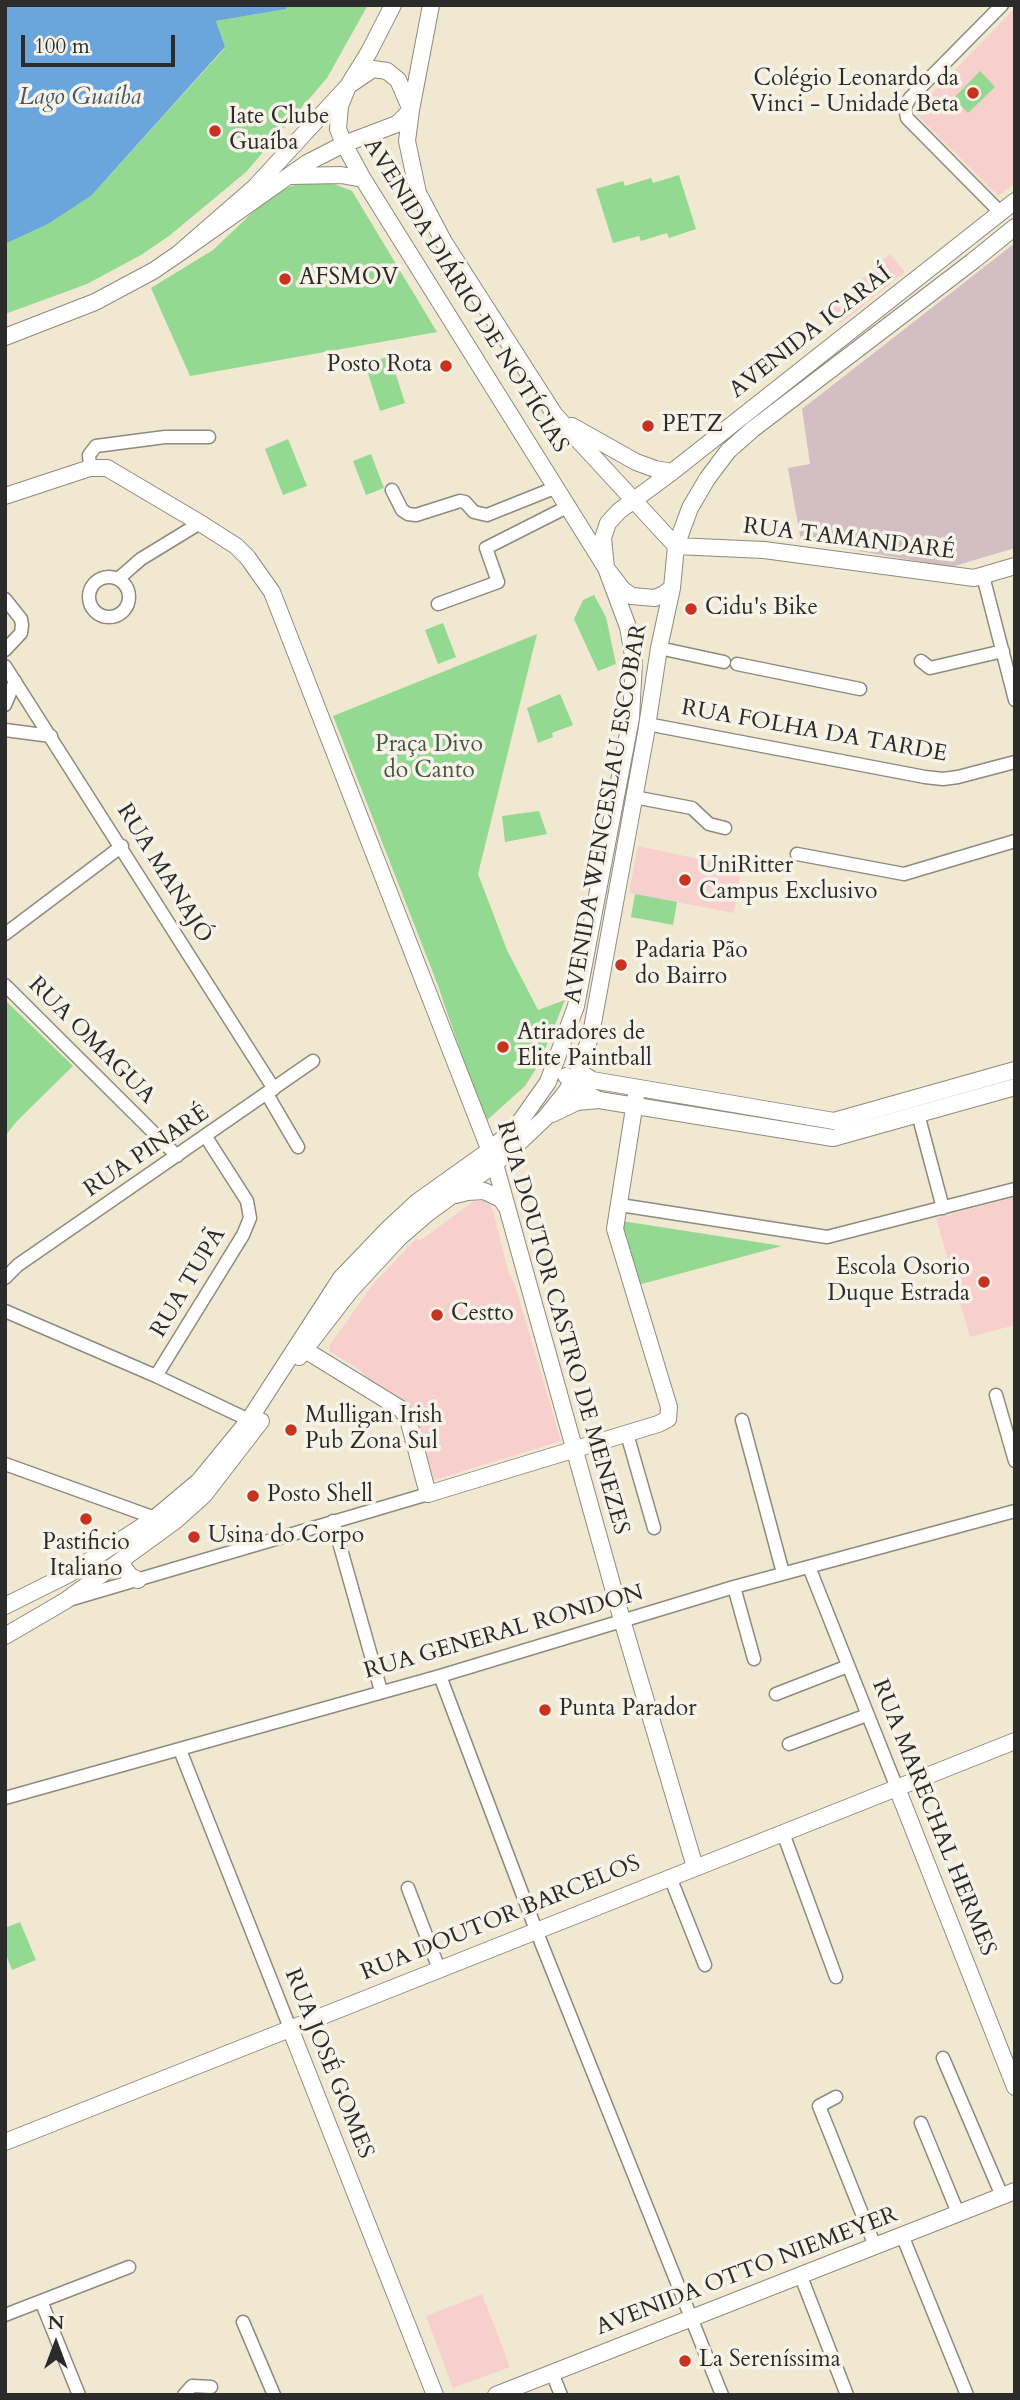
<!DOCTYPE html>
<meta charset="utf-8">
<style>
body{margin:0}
#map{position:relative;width:1020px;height:2400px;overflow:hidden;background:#f1e8d1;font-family:Cardo,serif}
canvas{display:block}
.frame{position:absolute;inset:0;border:7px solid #2b2b2b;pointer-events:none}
.north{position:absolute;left:21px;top:2309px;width:70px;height:70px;-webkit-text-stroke:5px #f7f3e8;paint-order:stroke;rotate:0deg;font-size:19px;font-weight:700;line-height:28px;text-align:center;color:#2b2b2b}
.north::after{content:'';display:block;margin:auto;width:24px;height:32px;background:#2b2b2b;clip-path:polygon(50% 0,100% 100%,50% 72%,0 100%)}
.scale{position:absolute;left:21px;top:35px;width:154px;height:32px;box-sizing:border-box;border:4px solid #2b2b2b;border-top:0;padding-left:9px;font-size:21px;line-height:24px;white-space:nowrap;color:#2b2b2b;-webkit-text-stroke:5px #f7f3e8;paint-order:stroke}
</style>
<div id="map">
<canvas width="1020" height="2400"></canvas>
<div class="frame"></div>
<div class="north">N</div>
<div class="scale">100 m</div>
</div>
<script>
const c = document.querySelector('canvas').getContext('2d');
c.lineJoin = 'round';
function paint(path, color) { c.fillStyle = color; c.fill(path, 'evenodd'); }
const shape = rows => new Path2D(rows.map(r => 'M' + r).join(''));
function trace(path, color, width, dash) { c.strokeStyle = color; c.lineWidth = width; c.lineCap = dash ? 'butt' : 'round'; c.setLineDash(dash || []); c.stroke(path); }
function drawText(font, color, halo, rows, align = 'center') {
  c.font = font + ' Cardo,serif'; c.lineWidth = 7; c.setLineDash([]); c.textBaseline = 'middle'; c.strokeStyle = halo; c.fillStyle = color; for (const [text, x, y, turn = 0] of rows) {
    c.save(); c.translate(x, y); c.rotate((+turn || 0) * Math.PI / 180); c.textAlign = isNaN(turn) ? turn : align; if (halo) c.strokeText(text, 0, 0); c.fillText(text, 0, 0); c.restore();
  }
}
paint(shape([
 [1015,8,1015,183,998,196,914,112],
 [890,254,905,272,840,324,828,308],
 [638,846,741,868,734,913,629,893],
 [1015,1197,1015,1325,970,1337,936,1218],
 [474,1201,484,1201,492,1207,508,1271,515,1285,561,1441,434,1480,416,1415,408,1405,369,1381,360,1370,330,1352,329,1346,374,1283,416,1239,421,1240],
 [482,2294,510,2367,453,2388,426,2316]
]), '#f7d0cd');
paint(shape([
 [1015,243,1015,548,951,567,801,541,788,468,810,464,802,409]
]), '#d2bec3');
paint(shape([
 [288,5,368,5,327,78,246,172,169,236,141,255,87,284,5,314,5,244,48,224,91,196,225,48,216,21,285,9],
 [980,71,995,87,968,113,954,98],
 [679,175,696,229,669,238,667,233,641,241,639,236,613,243,596,189,623,181,625,186,651,178,653,183],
 [329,182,352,191,437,332,190,376,151,288,213,250,271,195,299,183],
 [390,356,405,403,380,411,365,364],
 [288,439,307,486,283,495,265,449],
 [371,454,384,488,366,495,353,461],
 [594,595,606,617,616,664,598,671,574,619,583,600],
 [443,623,456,657,438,664,425,630],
 [537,634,478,874,507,950,538,1010,565,1000,539,1064,525,1086,485,1122,437,983,333,716],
 [560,694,573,725,552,733,553,737,538,743,527,708],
 [539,811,547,834,505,842,502,816],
 [635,894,677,902,673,925,631,917],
 [5,1000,73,1066,17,1121,5,1136],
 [622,1221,782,1246,638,1285,623,1240],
 [20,1922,36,1960,12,1970,5,1952,5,1928]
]), '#93d992');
paint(shape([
 [5,5,288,5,286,9,216,21,225,47,91,196,48,224,5,244]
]), '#6aa6db');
const street = shape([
 [1000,212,907,118,905,107,910,98,1002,5],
 [90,468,89,455,96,446,165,437,209,437],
 [392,490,402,510,408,514,416,515,460,501,465,502,474,512,487,515,557,487],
 [983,576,1015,700],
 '89 597a20 20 0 1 1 40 0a20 20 0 1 1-40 0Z',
 [118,579,141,559,200,523],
 [5,599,21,619,22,625,21,633,5,650],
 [438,604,498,582,486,548,569,506],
 [659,648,724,662],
 [921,661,930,668,1003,651],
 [737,664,860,689],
 [5,666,274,1089],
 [5,705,15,681],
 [647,724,925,777,943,779,958,777,1015,762],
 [5,730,51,736],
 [634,797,692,808,709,824,725,828],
 [797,854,904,874,1015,841],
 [5,934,122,846],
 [5,985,177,1156],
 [267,1094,298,1147],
 [918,1114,943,1208],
 [620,1205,827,1237,1015,1189],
 [5,1278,18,1265,313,1061],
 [5,1311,156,1376,249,1420],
 [156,1376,243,1235,250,1218,247,1201,206,1137],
 [996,1395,1015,1461],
 [742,1420,783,1573],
 [627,1434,654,1528],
 [5,1464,155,1518],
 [333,1521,381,1691],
 [809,1567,897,1788],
 [734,1587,754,1659],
 [72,1599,428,1494],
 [440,1676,536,1930,722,2395],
 [776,1694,848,1666],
 [789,1744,867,1715],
 [180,1750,290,2028],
 [5,1798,440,1676,734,1587,1015,1511],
 [783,1833,836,1977],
 [670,1877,705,1965],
 [408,1888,439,1969],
 [943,2058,1002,2196],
 [836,2097,819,2106,875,2246],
 [921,2123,958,2213],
 [902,2235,967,2395],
 [800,2274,847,2395],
 [41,2301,79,2395],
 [5,2315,129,2267],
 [243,2322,274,2395],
 [552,2373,561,2395],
 [184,2395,192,2386,211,2387]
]);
const secondary = shape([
 [393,5,369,52,348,86,340,106,338,129,344,144,363,179,606,568,623,590,632,596,655,598,664,594,672,588],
 [431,5,411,110,407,141,418,193,444,242,555,415,676,546],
 [290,176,341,175,363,179],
 [5,337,95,302,153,271,178,254,307,163,344,144,397,124,411,110,398,80,387,71,373,69,348,86,255,187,178,254],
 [572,426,636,462,655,469,672,472],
 [5,496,90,468,107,468,200,523,236,546,248,558,272,592,495,1164,622,1620,695,1867],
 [676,546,764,550,974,578,1015,566],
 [579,1071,592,1080,834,1121,1015,1070],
 [566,1076,582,1091,599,1100,833,1138,1015,1087],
 [552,1114,577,1102,599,1100],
 [456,1195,467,1192,484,1191,501,1199,505,1205],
 [305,1350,401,1409,408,1419,428,1494,658,1424,668,1419,669,1407,615,1229,637,1089],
 [299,1357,350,1291,399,1238,428,1213,495,1164,523,1139,545,1118,566,1092,579,1071,591,1034,646,733,659,648,672,588,676,546,690,508,707,479,728,451,753,429,973,261,1015,227],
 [122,1561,124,1568,130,1576,138,1580],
 [5,1606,69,1574,155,1518,199,1481,249,1420,341,1278,389,1228,417,1202,490,1150,517,1126,548,1082,576,1006,631,718,634,661,628,627,606,568,603,538,608,523,619,511,672,472,1015,201],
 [5,1636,65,1601,175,1521,204,1495,261,1421],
 [897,1788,1015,2087],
 [290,2028,435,2395],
 [5,2142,1015,1741],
 [496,2395,1015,2191]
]);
trace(street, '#8e8a7e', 15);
trace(secondary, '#8e8a7e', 18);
trace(street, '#fff', 12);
trace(secondary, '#fff', 16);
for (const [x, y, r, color] of [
 [973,93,7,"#c8321e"],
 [215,131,7,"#c8321e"],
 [285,279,7,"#c8321e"],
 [446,366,7,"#c8321e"],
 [648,426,7,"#c8321e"],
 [691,609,7,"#c8321e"],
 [685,880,7,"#c8321e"],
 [621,965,7,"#c8321e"],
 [503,1047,7,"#c8321e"],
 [984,1282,7,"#c8321e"],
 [437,1315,7,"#c8321e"],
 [291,1430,7,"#c8321e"],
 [253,1496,7,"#c8321e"],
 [86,1519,7,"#c8321e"],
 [194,1537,7,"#c8321e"],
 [545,1710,7,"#c8321e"],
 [685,2361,7,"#c8321e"]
]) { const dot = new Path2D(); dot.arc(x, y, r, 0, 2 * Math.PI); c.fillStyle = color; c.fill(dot); trace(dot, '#f7f3e8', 2.5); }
drawText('23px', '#2b2b2b', '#f7f3e8', [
 ["Colégio Leonardo da",959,80,"right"],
 ["Vinci - Unidade Beta",959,106,"right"],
 ["Iate Clube",229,118],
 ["Guaíba",229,144],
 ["AFSMOV",299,279],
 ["Posto Rota",432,366,"right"],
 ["PETZ",662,426],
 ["Cidu's Bike",705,609],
 ["UniRitter",699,867],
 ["Campus Exclusivo",699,893],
 ["Padaria Pão",635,952],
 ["do Bairro",635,978],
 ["Atiradores de",517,1034],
 ["Elite Paintball",517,1060],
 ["Escola Osorio",970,1269,"right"],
 ["Duque Estrada",970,1295,"right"],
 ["Cestto",451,1315],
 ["Mulligan Irish",305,1417],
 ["Pub Zona Sul",305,1443],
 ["Posto Shell",267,1496],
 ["Usina do Corpo",208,1537],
 ["Pastificio",86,1544,"center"],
 ["Italiano",86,1570,"center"],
 ["Punta Parador",559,1710],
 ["La Sereníssima",699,2361]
], 'left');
drawText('23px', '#2b2b2b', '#f7f3e8', [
 ["AVENIDA DIÁRIO DE NOTÍCIAS",465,296,58],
 ["AVENIDA ICARAÍ",811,333,-38],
 ["RUA TAMANDARÉ",849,540,7],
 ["RUA FOLHA DA TARDE",814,732,10],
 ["AVENIDA WENCESLAU ESCOBAR",607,814,-80],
 ["RUA MANAJÓ",163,873,58],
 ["RUA OMAGUA",91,1041,45],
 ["RUA PINARÉ",147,1152,-34],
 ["RUA TUPÃ",189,1283,-59],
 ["RUA DOUTOR CASTRO DE MENEZES",562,1328,74],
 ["RUA GENERAL RONDON",504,1633,-16],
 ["RUA MARECHAL HERMES",933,1818,68],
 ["RUA DOUTOR BARCELOS",501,1919,-22],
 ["RUA JOSÉ GOMES",328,2064,68],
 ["AVENIDA OTTO NIEMEYER",747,2272,-21]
]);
drawText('23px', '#455645', '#f7f3e8', [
 ["Praça Divo",429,746],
 ["do Canto",429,772]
]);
drawText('italic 24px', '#415669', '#f7f3e8', [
 ["Lago Guaíba",80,98]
]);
</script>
